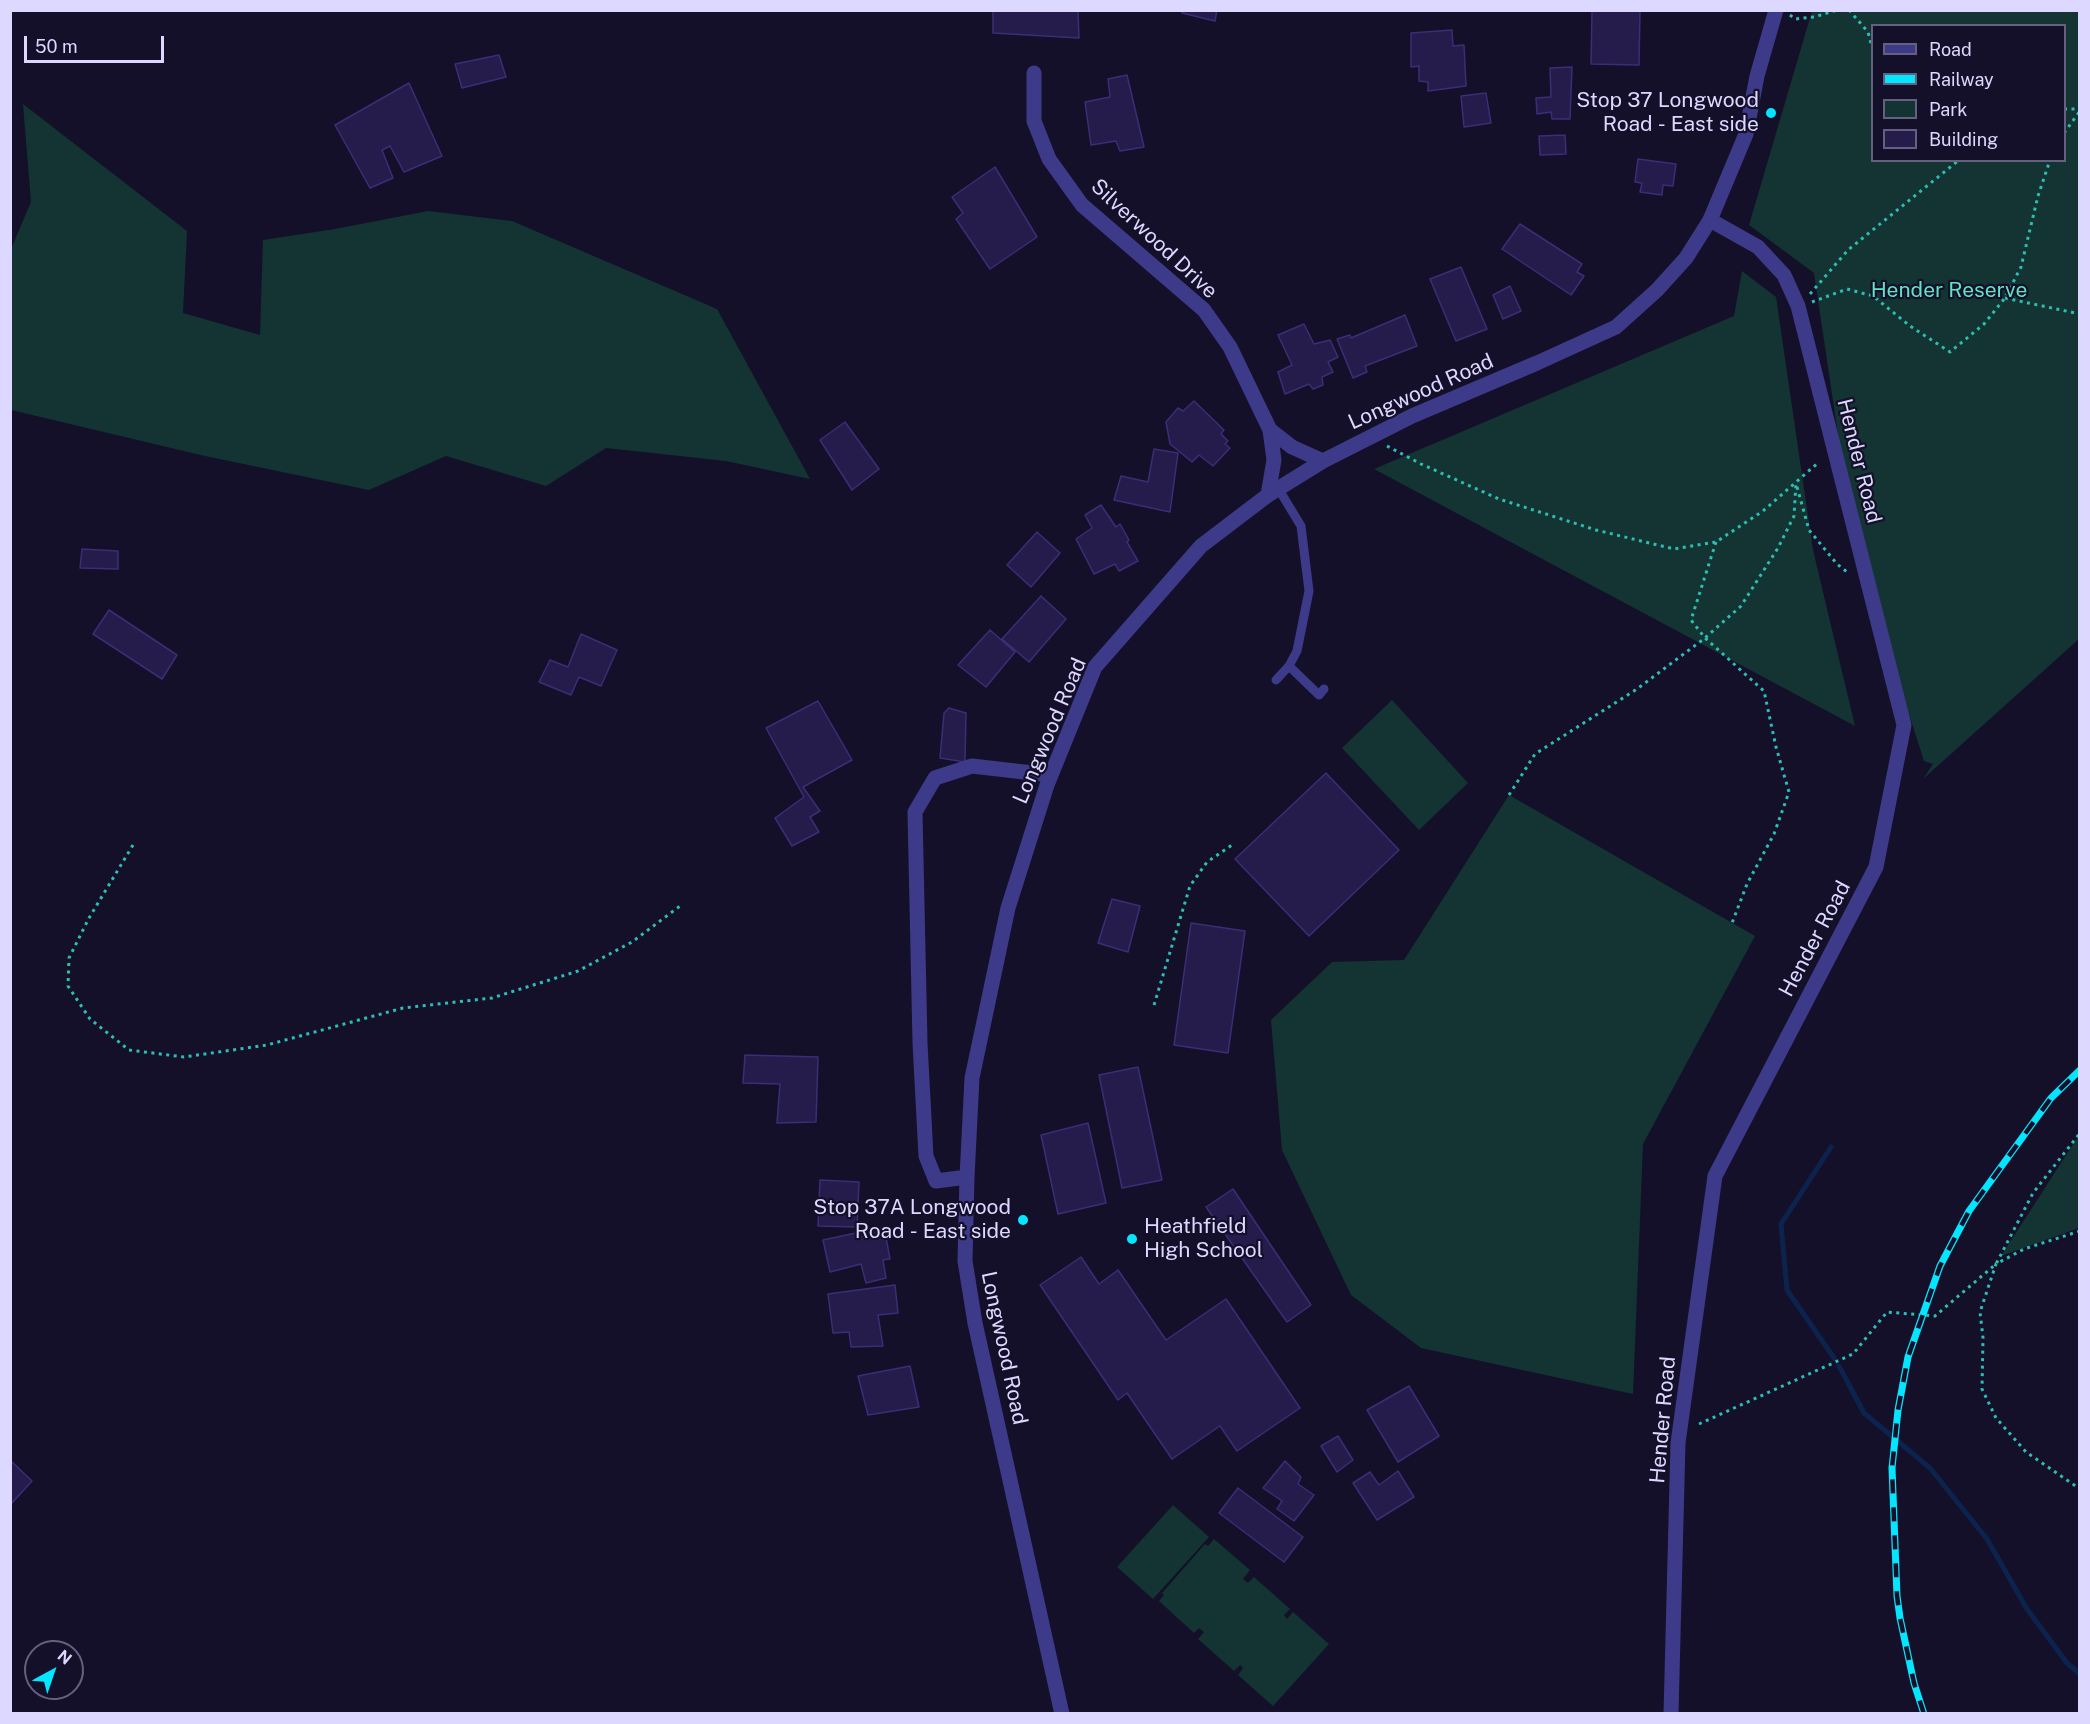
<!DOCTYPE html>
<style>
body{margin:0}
#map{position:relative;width:2090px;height:1724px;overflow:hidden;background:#141029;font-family:"Public Sans",sans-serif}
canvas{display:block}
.frame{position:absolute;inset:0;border:12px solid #ddd8ff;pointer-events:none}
.legend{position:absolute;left:1871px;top:24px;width:195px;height:138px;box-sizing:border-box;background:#141029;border:2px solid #64607f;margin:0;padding:8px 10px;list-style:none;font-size:18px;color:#ddd8ff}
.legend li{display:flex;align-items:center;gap:12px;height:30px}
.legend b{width:30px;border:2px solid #64607f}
.north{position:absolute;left:24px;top:1640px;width:60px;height:60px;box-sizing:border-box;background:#141029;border:2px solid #64607f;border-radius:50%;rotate:40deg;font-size:16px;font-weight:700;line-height:24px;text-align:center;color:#ddd8ff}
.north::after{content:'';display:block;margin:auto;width:21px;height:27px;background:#04e6ff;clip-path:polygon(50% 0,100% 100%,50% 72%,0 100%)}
.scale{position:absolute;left:24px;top:36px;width:140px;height:27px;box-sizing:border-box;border:3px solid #ddd8ff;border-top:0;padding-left:8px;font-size:18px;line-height:21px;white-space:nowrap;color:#ddd8ff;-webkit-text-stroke:4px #141029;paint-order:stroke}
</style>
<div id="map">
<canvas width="2090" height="1724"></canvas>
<div class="frame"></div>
<ul class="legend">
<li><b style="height:8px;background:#3d3a89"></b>Road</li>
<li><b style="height:8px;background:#04e6ff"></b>Railway</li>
<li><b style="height:16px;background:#133432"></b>Park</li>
<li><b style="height:16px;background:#251c4b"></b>Building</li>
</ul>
<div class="north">N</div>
<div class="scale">50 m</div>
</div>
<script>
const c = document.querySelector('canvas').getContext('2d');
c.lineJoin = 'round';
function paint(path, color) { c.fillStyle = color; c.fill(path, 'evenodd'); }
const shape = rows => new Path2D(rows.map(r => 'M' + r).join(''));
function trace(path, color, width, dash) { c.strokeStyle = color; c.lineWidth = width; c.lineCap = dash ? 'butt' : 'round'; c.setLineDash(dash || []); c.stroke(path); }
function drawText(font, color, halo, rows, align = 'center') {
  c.font = font + ' "Public Sans",sans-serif'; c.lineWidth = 4.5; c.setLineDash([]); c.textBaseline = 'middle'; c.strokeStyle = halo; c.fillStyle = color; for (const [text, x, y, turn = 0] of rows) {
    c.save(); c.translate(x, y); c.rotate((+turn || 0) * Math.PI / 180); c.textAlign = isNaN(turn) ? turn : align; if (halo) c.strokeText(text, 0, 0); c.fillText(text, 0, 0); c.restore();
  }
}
paint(shape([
 [1812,11,2079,11,2079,639,1923,779,1933,764,1924,761,1854,542,1814,273,1749,225],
 [1872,26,2064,26,2064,160,1872,160],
 [23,104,187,231,183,313,260,335,263,240,335,229,428,211,512,221,717,309,810,479,726,461,606,448,546,486,446,456,369,490,205,456,11,410,11,249,31,202],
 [1742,271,1776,297,1813,550,1855,726,1374,469,1734,316],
 [1392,700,1468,783,1419,830,1342,748],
 [1509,795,1755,936,1643,1144,1633,1394,1421,1348,1351,1295,1282,1150,1271,1020,1332,962,1404,960],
 [2079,1135,2079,1228,2001,1256],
 [1173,1505,1209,1537,1153,1599,1117,1567],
 [1214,1539,1250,1570,1243,1579,1248,1583,1254,1577,1290,1609,1284,1615,1287,1619,1293,1612,1329,1644,1273,1706,1238,1675,1243,1668,1240,1665,1234,1671,1198,1639,1204,1632,1199,1628,1194,1633,1159,1601,1164,1595,1162,1593,1205,1544,1208,1546]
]), '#133432');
trace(shape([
 [1831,1147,1781,1224,1787,1290,1834,1358],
 [1839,1366,1864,1413,1930,1468,1987,1539,2027,1609,2067,1663,2080,1674]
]), '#0c244d', 5);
const building = shape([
 [993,10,1078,10,1079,38,993,33,993,10],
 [1182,10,1217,10,1215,21,1182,13,1182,10],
 [1640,10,1639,65,1591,64,1592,11,1640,10],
 [1452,30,1453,46,1464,45,1466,86,1428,91,1428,82,1419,81,1419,66,1411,67,1411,33,1452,30],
 [499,55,506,77,462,88,455,64,499,55],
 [1572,67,1570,119,1552,119,1551,112,1537,114,1536,98,1551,97,1550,68,1572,67],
 [1127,75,1144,147,1120,151,1116,141,1091,145,1085,102,1110,97,1108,79,1127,75],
 [409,83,442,156,404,172,390,146,382,150,393,178,370,188,335,125,409,83],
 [1486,93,1491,123,1464,127,1461,96,1486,93],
 [1565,135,1566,154,1540,155,1539,136,1565,135],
 [1638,159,1676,164,1673,186,1663,185,1662,195,1640,192,1642,183,1635,182,1638,159],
 [995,167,1037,237,990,269,956,219,963,213,952,197,995,167],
 [1520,224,1582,264,1577,272,1584,276,1571,295,1502,249,1520,224],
 [1461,267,1487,329,1456,341,1430,279,1461,267],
 [1510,286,1521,311,1503,319,1493,295,1510,286],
 [1405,315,1417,346,1365,366,1367,372,1353,378,1337,339,1350,335,1351,338,1405,315],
 [1304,324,1314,344,1330,340,1338,357,1328,362,1333,372,1322,377,1323,385,1313,389,1309,384,1285,394,1278,372,1292,365,1278,335,1304,324],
 [1194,401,1224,430,1221,434,1228,441,1225,444,1230,448,1213,466,1199,455,1192,462,1170,444,1166,422,1178,408,1183,411,1194,401],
 [845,422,879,469,852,490,820,440,845,422],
 [1154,449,1178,453,1170,512,1114,500,1121,476,1148,482,1154,449],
 [1101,505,1116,527,1120,524,1129,540,1127,542,1138,561,1119,571,1115,564,1094,574,1076,539,1092,528,1085,515,1101,505],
 [1037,532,1060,553,1031,587,1007,565,1037,532],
 [82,549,118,551,118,569,80,568,82,549],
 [1041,596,1066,619,1029,662,1002,639,1041,596],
 [109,610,177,655,162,679,93,634,109,610],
 [990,630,1015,652,986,687,958,665,990,630],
 [581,634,617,650,601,686,579,677,571,695,539,682,550,660,568,667,581,634],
 [818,701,852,760,803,787,820,811,810,817,819,832,792,846,775,818,804,797,766,728,818,701],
 [949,708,966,713,965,762,940,758,944,713,949,708],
 [1326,773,1399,850,1309,936,1235,859,1326,773],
 [1112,899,1140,906,1128,952,1098,943,1112,899],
 [1191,923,1245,931,1228,1053,1174,1045,1191,923],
 [745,1055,818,1057,816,1122,777,1123,780,1084,743,1083,745,1055],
 [1138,1067,1162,1180,1122,1188,1099,1075,1138,1067],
 [1088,1123,1106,1203,1058,1214,1041,1135,1088,1123],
 [820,1180,859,1182,857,1227,818,1226,820,1180],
 [1233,1189,1311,1305,1287,1322,1206,1207,1233,1189],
 [884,1227,890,1259,883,1260,886,1278,866,1283,861,1264,830,1272,823,1240,884,1227],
 [1081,1257,1099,1284,1118,1270,1166,1340,1226,1299,1300,1408,1237,1451,1220,1426,1172,1459,1127,1393,1118,1400,1040,1285,1081,1257],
 [895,1285,898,1313,878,1315,883,1346,851,1347,849,1332,833,1333,828,1294,895,1285],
 [910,1366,919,1407,868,1415,858,1376,910,1366],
 [1409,1386,1439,1436,1398,1462,1367,1410,1409,1386],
 [1338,1436,1353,1460,1337,1472,1321,1446,1338,1436],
 [11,1461,32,1481,11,1504,10,1462,11,1461],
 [1285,1461,1301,1477,1298,1484,1314,1495,1294,1521,1277,1509,1282,1501,1263,1488,1285,1461],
 [1398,1471,1414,1497,1377,1520,1353,1483,1370,1472,1379,1485,1398,1471],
 [1238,1488,1303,1537,1284,1562,1219,1513,1238,1488]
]);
paint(building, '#251c4b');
trace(building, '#3c2d77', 1.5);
trace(shape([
 [1849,10,1868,32,1872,47],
 [1790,15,1795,19,1814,17,1837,10],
 [2064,109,2080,109],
 [2064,133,2080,111],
 [1810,294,1848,250,1959,160],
 [2005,298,2080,314],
 [1812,302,1847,289,1873,296,1910,326,1950,352,1984,324,2005,298,2021,267,2038,196,2050,160],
 [1387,446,1421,464,1499,499,1596,530,1674,549,1716,542,1763,511,1819,462],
 [1797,487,1809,530,1837,564,1847,572],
 [1716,542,1691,620,1705,638,1764,691,1776,747,1789,792,1774,834,1747,884,1732,923],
 [1509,795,1535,754,1637,689,1705,638,1741,606,1778,548,1794,516,1796,483],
 [133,845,89,918,69,958,68,986,90,1019,129,1050,184,1057,267,1045,403,1008,492,998,578,971,632,942,680,906],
 [1154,1005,1190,886,1207,862,1232,845],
 [2080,1231,2024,1249,1996,1264,1980,1312,1983,1338,1982,1389,1996,1418,2026,1452,2080,1489],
 [1699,1424,1853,1354,1887,1312,1935,1316,1996,1264,2033,1193,2080,1133]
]), '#2ebdb4', 3, [3, 4.5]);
trace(shape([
 [1289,666,1319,695,1324,689],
 [1276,680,1289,666,1297,651,1309,591,1301,526,1278,488]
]), '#3d3a89', 9);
trace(shape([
 [1034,73,1034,121,1049,159,1082,205,1204,310,1230,347,1270,430,1274,460,1268,495],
 [1270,430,1292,447,1323,461],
 [1671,1714,1678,1443,1715,1176,1876,867,1904,725,1798,306,1784,275,1758,247,1710,220]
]), '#3d3a89', 15);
trace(shape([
 [967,1177,936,1181,926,1156,920,1043,915,812,935,778,972,766,1050,775],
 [1062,1714,975,1323,965,1261,967,1177,972,1078,1008,908,1047,785,1095,667,1201,546,1268,495,1323,461,1412,416,1537,363,1616,327,1657,290,1686,258,1710,220,1746,134,1757,76,1776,10]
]), '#3d3a89', 15);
const rail = shape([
 [1924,1714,1914,1683,1900,1618,1897,1596,1892,1468,1898,1410,1908,1357,1940,1266,1969,1211,2051,1098,2080,1070]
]);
trace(rail, '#04e6ff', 7);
trace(rail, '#141029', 4.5, [14]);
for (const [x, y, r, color] of [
 [1771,113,6,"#04e6ff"],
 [1023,1220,6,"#04e6ff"],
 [1132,1239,6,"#04e6ff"]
]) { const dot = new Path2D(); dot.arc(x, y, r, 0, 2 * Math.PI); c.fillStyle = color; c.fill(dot); trace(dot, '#141029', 2); }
drawText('21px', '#ddd8ff', '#141029', [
 ["Stop 37 Longwood",1759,101],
 ["Road - East side",1759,125],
 ["Stop 37A Longwood",1011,1208],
 ["Road - East side",1011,1232],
 ["Heathfield",1144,1227,"left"],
 ["High School",1144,1251,"left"]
], 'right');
drawText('21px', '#ddd8ff', '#141029', [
 ["Silverwood Drive",1154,239,43],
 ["Longwood Road",1421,392,-24],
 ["Hender Road",1859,461,76],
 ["Longwood Road",1050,731,-67],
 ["Hender Road",1815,939,-62],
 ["Longwood Road",1004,1348,78],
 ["Hender Road",1663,1420,-85]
]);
drawText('21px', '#61e2c2', '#141029', [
 ["Hender Reserve",1949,291]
]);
</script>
